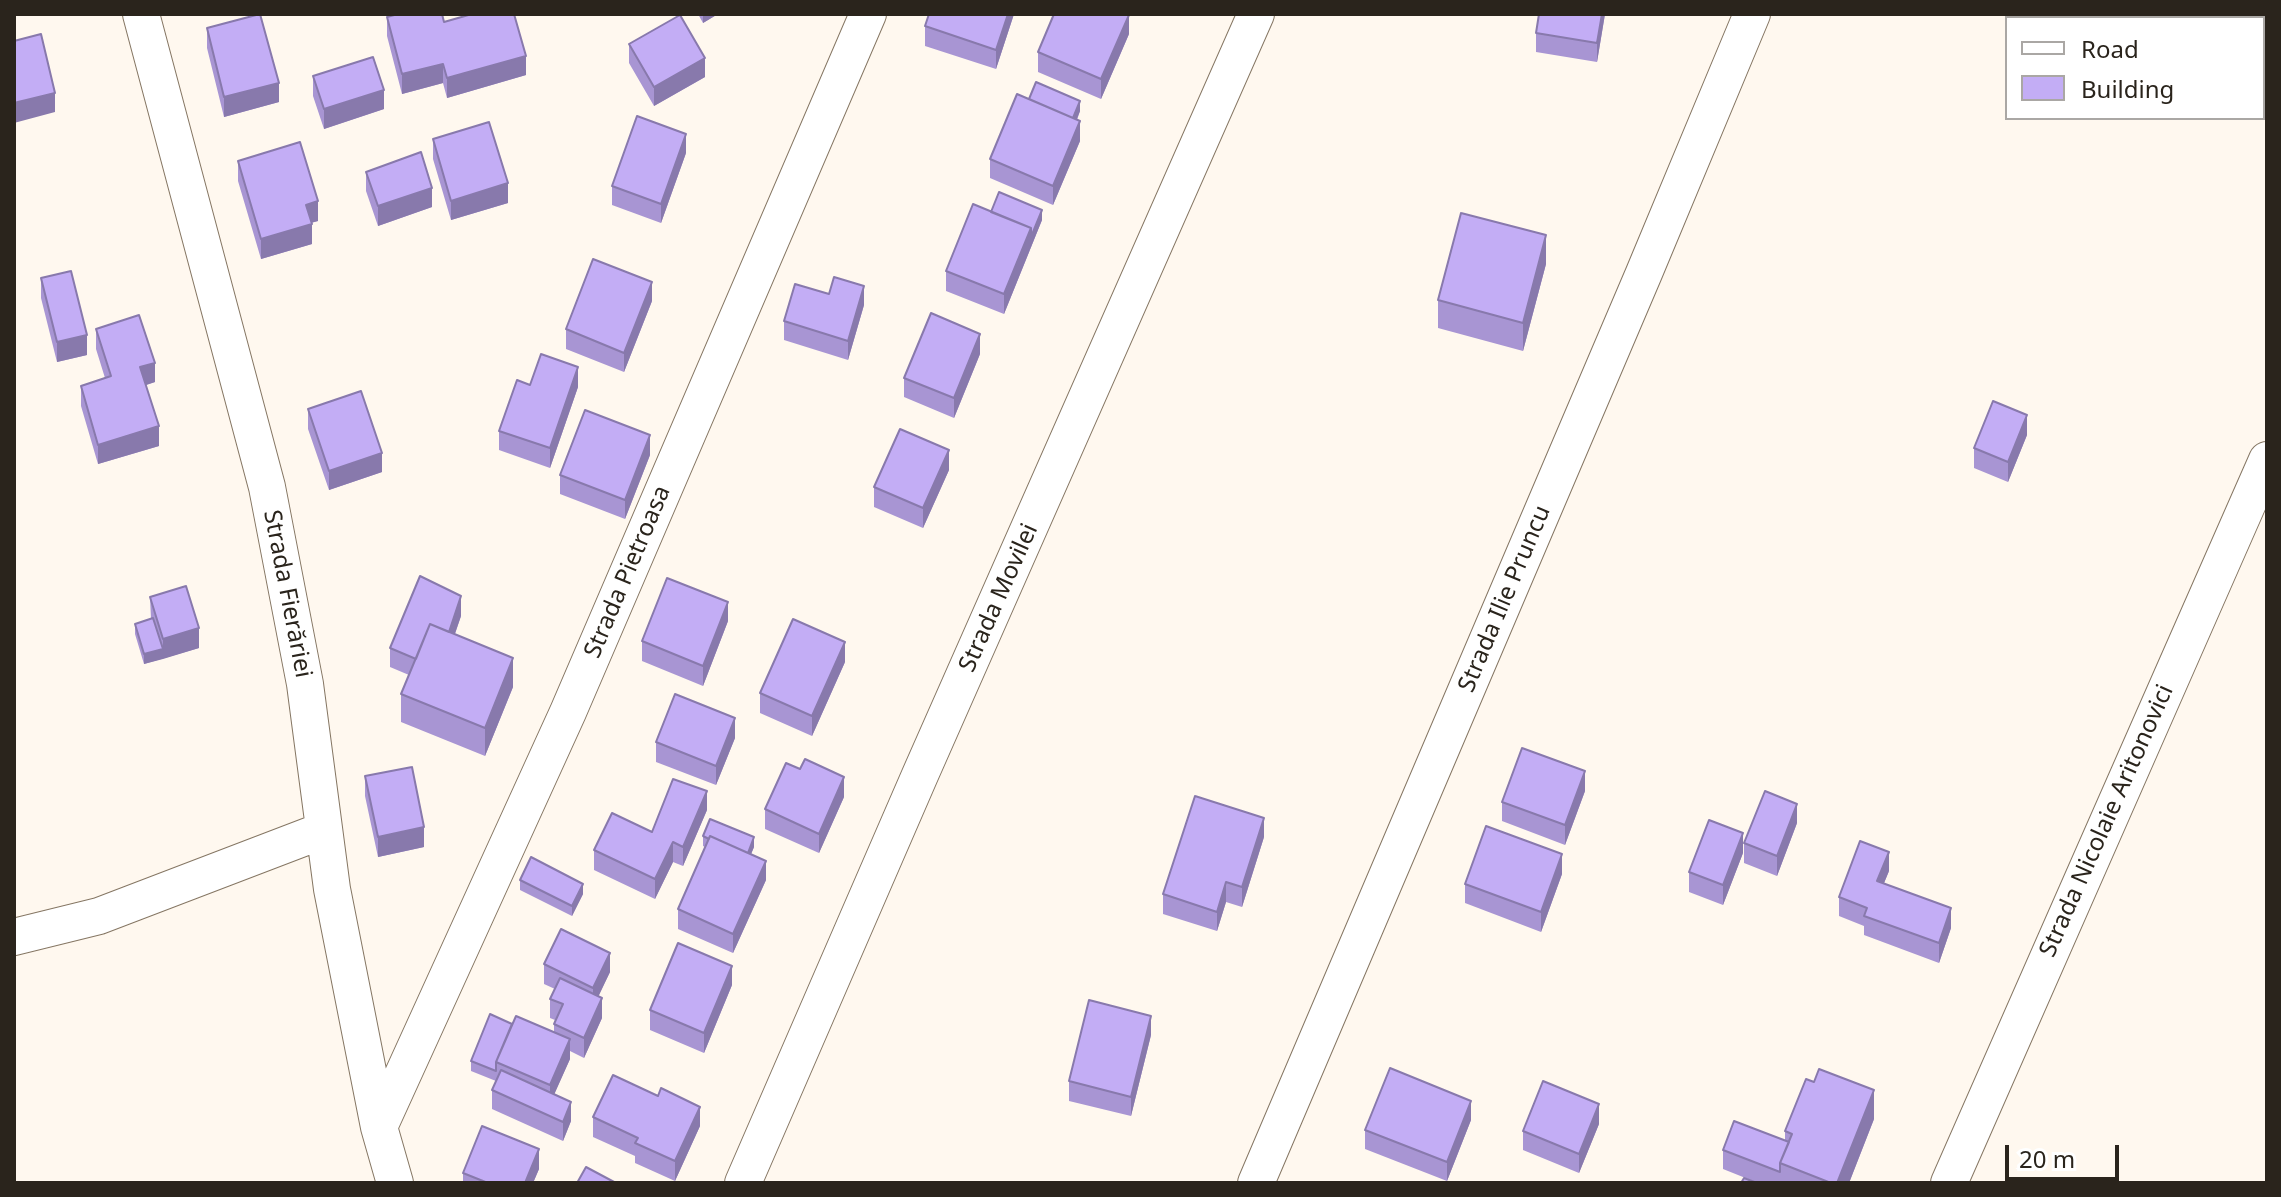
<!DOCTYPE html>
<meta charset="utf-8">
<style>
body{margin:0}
#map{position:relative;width:2281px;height:1197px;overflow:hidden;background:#fff8ef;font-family:"Noto Sans",sans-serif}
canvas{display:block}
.frame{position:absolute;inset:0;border:16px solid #2a241c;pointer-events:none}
.legend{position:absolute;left:2005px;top:16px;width:260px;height:104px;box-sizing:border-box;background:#fff;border:2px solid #aaa7a4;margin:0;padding:10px 14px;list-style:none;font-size:24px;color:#2a241c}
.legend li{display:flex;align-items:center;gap:16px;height:40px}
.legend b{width:40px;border:2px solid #aaa7a4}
.scale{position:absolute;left:2005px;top:1145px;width:114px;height:36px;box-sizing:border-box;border:4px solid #2a241c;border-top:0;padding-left:10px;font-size:24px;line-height:28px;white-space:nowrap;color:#2a241c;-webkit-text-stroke:6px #fff;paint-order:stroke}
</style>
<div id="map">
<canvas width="2281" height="1197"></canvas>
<div class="frame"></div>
<ul class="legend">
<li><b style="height:10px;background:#fff"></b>Road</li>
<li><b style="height:22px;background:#c3adf5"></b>Building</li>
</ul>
<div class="scale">20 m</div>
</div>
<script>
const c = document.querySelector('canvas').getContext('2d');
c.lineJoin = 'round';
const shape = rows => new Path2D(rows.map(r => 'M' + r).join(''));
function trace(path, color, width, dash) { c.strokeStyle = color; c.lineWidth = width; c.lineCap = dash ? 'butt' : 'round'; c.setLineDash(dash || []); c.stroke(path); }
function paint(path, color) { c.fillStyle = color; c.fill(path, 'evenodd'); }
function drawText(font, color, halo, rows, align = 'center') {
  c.font = font + ' "Noto Sans",sans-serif'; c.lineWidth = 8; c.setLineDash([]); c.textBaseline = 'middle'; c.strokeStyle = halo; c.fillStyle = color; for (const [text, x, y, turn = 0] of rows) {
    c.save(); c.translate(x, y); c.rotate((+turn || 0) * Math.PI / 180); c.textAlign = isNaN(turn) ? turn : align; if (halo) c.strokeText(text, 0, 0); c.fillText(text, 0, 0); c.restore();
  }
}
const street = shape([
 [141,14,267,487,305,684,332,889,379,1127,395,1183],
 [14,937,99,916,324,830],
 [379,1127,568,712,868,14],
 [743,1183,920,775,1256,14],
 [1256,1183,1644,273,1752,14],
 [1949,1183,2267,460]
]);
trace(street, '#857663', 38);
trace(street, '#fff', 36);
paint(shape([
 [698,14,718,14,703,23],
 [1014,14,996,69,925,46,925,26],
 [1605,14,1597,62,1536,52,1536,33],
 [387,17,444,22,526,75,447,98,443,83,402,94,387,36],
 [207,28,279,102,224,117,207,48],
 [1129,34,1101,99,1038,72,1038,52],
 [629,44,705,77,654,106,629,63],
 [313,76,384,109,324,129,313,96],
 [1029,99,1080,111,1077,120,1080,141,1053,205,990,178,990,159],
 [433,139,508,203,451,220,433,159],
 [686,153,661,223,612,205,612,186],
 [238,161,318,221,311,223,312,244,261,259,238,181],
 [366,172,432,207,378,226,366,191],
 [991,212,1042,220,1004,314,946,291,946,271],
 [1546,264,1523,351,1438,328,1438,300],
 [41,278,87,355,57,362,41,298],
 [652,301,624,372,566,349,566,329],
 [864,305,848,360,784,340,784,321],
 [96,329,155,382,146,385,159,446,98,464,81,406,81,386,105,378,96,349],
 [980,354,954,418,904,397,904,378],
 [530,385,578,387,550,468,499,450,499,431],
 [308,409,382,472,329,490,308,429],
 [2027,435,2008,482,1974,468,1974,448],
 [650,455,625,519,560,494,560,475],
 [949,470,923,528,874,507,874,487],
 [150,597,199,648,144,664,135,634,135,624,151,619],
 [461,616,455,634,513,687,485,756,401,722,401,694,409,675,390,667,390,648],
 [728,621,703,686,642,661,642,641],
 [845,662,812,736,760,713,760,693],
 [735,738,716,785,656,762,656,742],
 [365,776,424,847,378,857,365,796],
 [1585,791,1565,845,1502,821,1502,802],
 [844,797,819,853,765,829,765,809],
 [707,810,683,866,673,862,655,899,594,870,594,850,652,832],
 [1797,823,1777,876,1744,863,1744,843],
 [703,836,754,847,751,854,766,880,733,953,678,929,678,909,705,847,703,846],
 [1264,837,1242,907,1226,902,1217,931,1163,914,1163,894],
 [1743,853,1723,905,1689,892,1689,872],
 [1889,871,1884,883,1951,928,1939,963,1864,935,1864,926,1839,916,1839,897],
 [1562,874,1541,932,1465,903,1465,884],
 [520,880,583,894,572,916,520,890],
 [544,964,610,972,598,996,602,1018,584,1058,570,1051,570,1059,554,1094,571,1121,563,1141,492,1109,492,1090,496,1081,471,1071,471,1061,512,1024,554,1032,554,1024,555,1020,550,1018,550,999,555,989,544,984],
 [732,985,704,1053,650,1030,650,1010],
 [1151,1035,1131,1116,1069,1101,1069,1081],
 [658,1096,700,1126,675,1181,635,1163,635,1156,593,1137,593,1117],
 [1874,1119,1849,1183,1758,1183,1723,1169,1723,1150,1785,1140,1785,1131],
 [1471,1120,1447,1181,1365,1149,1365,1130],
 [1599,1124,1579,1173,1523,1150,1523,1131],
 [539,1169,533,1183,463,1183,463,1173]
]), '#a895d3');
paint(shape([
 [703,14,718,14,703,23],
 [1008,14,1014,14,996,69,996,50],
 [1602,14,1605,14,1597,62,1597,43],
 [1129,15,1129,34,1101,99,1101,79],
 [526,56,526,75,447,98,447,78],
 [705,58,705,77,654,106,654,87],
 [443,64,443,83,402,94,402,74],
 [279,83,279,102,224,117,224,97],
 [384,90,384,109,324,129,324,109],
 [55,93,55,112,14,123,14,103],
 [1080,101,1080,111,1070,136,1070,126],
 [1080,121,1080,141,1053,205,1053,186],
 [686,134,686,153,661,223,661,204],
 [508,183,508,203,451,220,451,201],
 [432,188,432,207,378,226,378,206],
 [318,201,318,221,306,224,306,205],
 [1042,210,1042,220,1004,314,1004,294,1031,228],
 [312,224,312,244,261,259,261,239],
 [1546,235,1546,264,1523,351,1523,323],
 [652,282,652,301,624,372,624,353],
 [864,286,864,305,848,360,848,341],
 [980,334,980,354,954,418,954,398],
 [87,335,87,355,57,362,57,342],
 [155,363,155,382,140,387,140,367],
 [578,367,578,387,550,468,550,448],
 [2027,415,2027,435,2008,482,2008,462],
 [159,426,159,446,98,464,98,445],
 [650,435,650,455,625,519,625,500],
 [949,450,949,470,923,528,923,508],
 [382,453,382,472,329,490,329,471],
 [461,596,461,616,446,659,446,639],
 [728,602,728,621,703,686,703,666],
 [199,628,199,648,163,659,163,639],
 [845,642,845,662,812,736,812,716],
 [163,649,163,659,144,664,144,654],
 [513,658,513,687,485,756,485,728],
 [735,718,735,738,716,785,716,766],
 [1585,771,1585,791,1565,845,1565,825],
 [844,777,844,797,819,853,819,834],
 [707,791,707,810,683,866,683,847],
 [1797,804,1797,823,1777,876,1777,856],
 [1264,818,1264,837,1242,907,1242,887],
 [424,827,424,847,378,857,378,837],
 [1743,833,1743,853,1723,905,1723,885],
 [754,837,754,847,747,864,747,854],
 [673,842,673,862,655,899,655,879],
 [1889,852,1889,871,1877,900,1877,881],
 [1562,854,1562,874,1541,932,1541,912],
 [766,861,766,880,733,953,733,934],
 [1226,882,1226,902,1217,931,1217,912],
 [583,884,583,894,572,916,572,906],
 [1951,908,1951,928,1939,963,1939,943],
 [610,953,610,972,593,1008,593,988],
 [732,966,732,985,704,1053,704,1033],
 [602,998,602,1018,584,1058,584,1038],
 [1151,1016,1151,1035,1131,1116,1131,1097],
 [570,1039,570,1059,550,1104,550,1085],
 [1874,1090,1874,1119,1849,1183,1837,1183],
 [1471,1101,1471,1120,1447,1181,1447,1162],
 [571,1102,571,1121,563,1141,563,1122],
 [1599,1104,1599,1124,1579,1173,1579,1154],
 [700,1107,700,1126,675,1181,675,1161],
 [539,1149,539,1169,533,1183,525,1183]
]), '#8879ac');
const building = shape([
 [260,14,279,83,224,97,207,28,260,14],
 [398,14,442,14,444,22,472,14,514,14,526,56,447,78,443,64,402,74,387,17,398,14],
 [929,14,1008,14,996,50,925,26,929,14],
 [1054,14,1129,15,1101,79,1038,52,1054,14],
 [1539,14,1602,14,1597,43,1536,33,1539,14],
 [680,15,705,58,654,87,629,44,680,15],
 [41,34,55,93,14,103,14,41,41,34],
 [373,57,384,90,324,109,313,76,373,57],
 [1036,82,1080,101,1073,118,1029,99,1036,82],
 [1017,94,1080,121,1053,186,990,159,1017,94],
 [637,116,686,134,661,204,612,186,637,116],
 [489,122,508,183,451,201,433,139,489,122],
 [300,142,318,201,306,205,312,224,261,239,238,161,300,142],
 [421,152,432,188,378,206,366,172,421,152],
 [999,192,1042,210,1031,237,1031,228,991,212,999,192],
 [973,204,1031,228,1004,294,946,271,973,204],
 [1461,213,1546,235,1523,323,1438,300,1461,213],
 [593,259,652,282,624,353,566,329,593,259],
 [71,271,87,335,57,342,41,278,71,271],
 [834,277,864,286,848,341,784,321,795,284,829,294,834,277],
 [931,313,980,334,954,398,904,378,931,313],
 [139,315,155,363,140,367,159,426,98,445,81,386,111,376,96,329,139,315],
 [541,354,578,367,550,448,499,431,517,380,530,385,541,354],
 [361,391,382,453,329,471,308,409,361,391],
 [1993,401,2027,415,2008,462,1974,448,1993,401],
 [585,410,650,435,625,500,560,475,585,410],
 [900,429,949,450,923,508,874,487,900,429],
 [420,576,461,596,449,632,430,624,416,659,390,648,420,576],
 [667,578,728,602,703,666,642,641,667,578],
 [186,586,199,628,163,639,150,597,186,586],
 [153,618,163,649,144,654,135,624,153,618],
 [793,619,845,642,812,716,760,693,793,619],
 [430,624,513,658,485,728,401,694,430,624],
 [675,694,735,718,716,766,656,742,675,694],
 [1522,748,1585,771,1565,825,1502,802,1522,748],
 [805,759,844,777,819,834,765,809,786,763,800,769,805,759],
 [412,767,424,827,378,837,365,776,412,767],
 [673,779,707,791,683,847,673,842,655,879,594,850,612,813,652,832,673,779],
 [1765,791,1797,804,1777,856,1744,843,1765,791],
 [1195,796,1264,818,1242,887,1226,882,1217,912,1163,894,1195,796],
 [710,819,754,837,748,853,710,836,709,839,703,836,710,819],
 [1709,820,1743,833,1723,885,1689,872,1709,820],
 [1486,826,1562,854,1541,912,1465,884,1486,826],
 [710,836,766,861,733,934,678,909,710,836],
 [1860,841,1889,852,1877,881,1951,908,1939,943,1864,916,1867,908,1839,897,1860,841],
 [531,857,583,884,572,906,520,880,531,857],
 [561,929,610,953,593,988,544,964,561,929],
 [678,943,732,966,704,1033,650,1010,678,943],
 [560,978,602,998,584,1038,554,1024,563,1004,550,999,560,978],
 [1089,1000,1151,1016,1131,1097,1069,1081,1089,1000],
 [490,1014,512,1024,496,1062,496,1071,471,1061,490,1014],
 [516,1016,570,1039,550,1085,496,1062,516,1016],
 [1390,1068,1471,1101,1447,1162,1365,1130,1390,1068],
 [1819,1069,1874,1090,1837,1183,1831,1183,1780,1163,1792,1134,1785,1131,1806,1079,1814,1082,1819,1069],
 [501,1070,571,1102,563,1122,492,1090,501,1070],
 [613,1075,658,1096,661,1088,700,1107,675,1161,635,1143,638,1138,593,1117,613,1075],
 [1543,1081,1599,1104,1579,1154,1523,1131,1543,1081],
 [1734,1121,1789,1142,1780,1163,1780,1172,1723,1150,1734,1121],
 [482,1126,539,1149,525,1183,488,1183,463,1173,482,1126],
 [586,1167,616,1183,577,1183,586,1167],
 [1744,1178,1757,1183,1741,1183,1744,1178]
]);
paint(building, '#c3adf5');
trace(building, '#8879ac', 2);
drawText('24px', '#2a241c', '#fff', [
 ["Strada Pietroasa",628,572,-67],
 ["Strada Fierăriei",287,594,79],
 ["Strada Movilei",999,598,-66],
 ["Strada Ilie Pruncu",1505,599,-67],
 ["Strada Nicolaie Aritonovici",2107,821,-66]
]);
</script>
